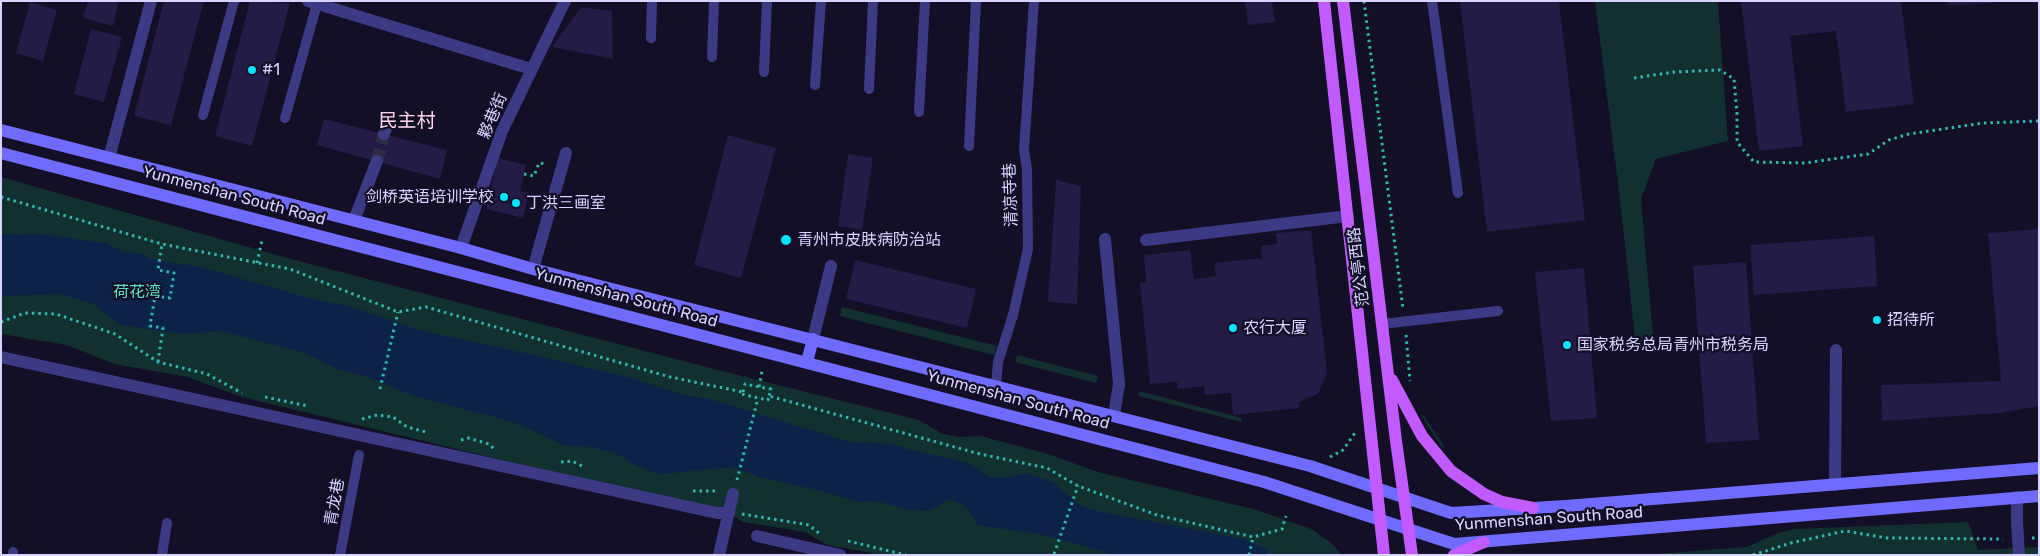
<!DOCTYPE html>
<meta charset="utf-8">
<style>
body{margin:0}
#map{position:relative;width:2040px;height:556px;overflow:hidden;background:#130f26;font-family:Rubik,sans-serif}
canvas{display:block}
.frame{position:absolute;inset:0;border:2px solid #d9d4ff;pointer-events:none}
</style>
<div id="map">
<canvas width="2040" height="556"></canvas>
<div class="frame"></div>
</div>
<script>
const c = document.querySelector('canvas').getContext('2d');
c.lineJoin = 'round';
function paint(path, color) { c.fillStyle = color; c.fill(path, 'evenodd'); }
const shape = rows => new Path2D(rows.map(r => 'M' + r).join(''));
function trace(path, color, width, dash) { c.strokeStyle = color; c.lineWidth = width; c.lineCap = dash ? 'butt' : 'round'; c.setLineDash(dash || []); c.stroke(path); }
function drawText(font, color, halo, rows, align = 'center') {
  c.font = font + ' Rubik,"Noto Sans SC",sans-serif'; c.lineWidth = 4.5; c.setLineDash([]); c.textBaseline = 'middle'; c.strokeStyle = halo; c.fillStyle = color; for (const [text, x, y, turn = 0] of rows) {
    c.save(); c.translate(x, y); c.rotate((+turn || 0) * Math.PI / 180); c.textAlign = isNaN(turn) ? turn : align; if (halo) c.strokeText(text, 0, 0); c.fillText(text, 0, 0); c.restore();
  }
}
paint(shape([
 [1595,1,1718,1,1728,141,1656,159,1641,199,1654,346,1636,348,1619,191],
 [1,177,291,259,722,371,919,420,943,434,959,437,981,436,1048,454,1098,472,1257,510,1311,529,1330,542,1342,555,881,555,828,545,805,532,743,522,729,513,709,506,506,461,242,397,188,377,114,364,67,345,1,334],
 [842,307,997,346,994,355,840,316],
 [1017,355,1098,376,1096,383,1015,362],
 [1139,391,1242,418,1241,422,1139,396],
 [1421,415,1424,416,1444,446,1442,448],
 [1968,522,1978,550,2039,547,2039,555,1643,555,1746,547,1781,532,1795,529]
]), '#12302f');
paint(shape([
 [37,234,107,243,123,252,142,254,150,259,201,267,323,302,346,305,419,330,556,360,631,378,683,395,706,398,850,442,893,444,910,450,966,462,990,477,1009,477,1026,473,1053,482,1078,504,1092,510,1247,540,1267,550,1267,555,1116,555,1044,535,978,525,966,506,949,499,929,511,905,509,877,501,858,502,822,491,759,477,734,467,659,474,633,464,613,452,583,446,566,446,516,423,415,396,367,377,337,369,305,353,222,331,182,334,121,325,93,304,61,294,1,296,1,235]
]), '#0c2248');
paint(shape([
 [88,1,119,1,113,26,83,18],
 [164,1,204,1,171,125,134,116],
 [250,1,290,3,252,146,215,136],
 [1245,1,1272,1,1275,22,1248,25],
 [1460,1,1559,1,1585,220,1487,232],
 [1741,1,1901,1,1914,104,1846,112,1836,31,1790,36,1803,146,1759,151],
 [1948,1,1993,1,1993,3,1948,5],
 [30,2,57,10,43,61,16,53],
 [581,7,612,11,613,59,552,47],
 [91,29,122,37,104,102,74,94],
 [324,119,447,150,440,179,317,145],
 [728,135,776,148,741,278,694,265],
 [848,154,873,158,862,230,838,226],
 [498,158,526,165,520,191,529,193,523,218,486,209],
 [1056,180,1081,186,1077,304,1048,302],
 [2039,229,2039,406,2000,413,1882,421,1881,385,2001,381,1988,233],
 [1311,230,1327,373,1318,394,1299,402,1299,408,1233,415,1231,393,1205,395,1204,386,1178,389,1177,382,1150,384,1140,283,1146,282,1144,255,1190,250,1194,279,1216,276,1214,263,1262,258,1261,246,1277,244,1276,233],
 [1874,236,1877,286,1754,295,1750,245],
 [855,260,976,289,967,328,846,299],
 [1746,262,1759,440,1706,443,1693,266],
 [1584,268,1597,418,1551,421,1535,272]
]), '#241b47');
trace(shape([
 [377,161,384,134]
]), '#312d47', 12, [12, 6]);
trace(shape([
 [1364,1,1403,309],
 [1634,78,1674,72,1720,70,1734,79,1737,114,1737,142,1754,162,1805,163,1868,154,1889,140,1909,134,1983,123,2039,121],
 [524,174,534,176,539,163,547,164],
 [1,197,162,244,290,269,398,312,426,307,670,377,743,392,742,394,758,398,768,400,769,396,980,454,1047,468,1078,486,1157,515,1253,537,1282,529,1286,516],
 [257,263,262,240],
 [1,322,25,313,56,314,115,334,158,362,207,374,242,393],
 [1406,335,1410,381],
 [158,362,163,328,150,326,155,296,170,298,174,273,158,270,162,244],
 [759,387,762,371],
 [380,389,398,312],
 [743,392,745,384,759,387,771,389,769,396],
 [265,397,308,406],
 [362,419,377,415,393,417,407,427,426,432],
 [461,440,468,438,489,444,494,449],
 [1330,457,1343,450,1355,433],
 [561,462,572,461,584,467],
 [737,480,758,398],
 [693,491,719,491],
 [742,514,809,525,820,534],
 [2032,538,2039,538],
 [848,541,906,555],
 [1054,554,1078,486],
 [1249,555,1253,537],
 [1753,555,1791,543,1845,531,1887,538,2003,539]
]), '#2fb8b0', 3, [2.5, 4]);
trace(shape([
 [1432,1,1458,193],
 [651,38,652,1],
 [712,57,714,1],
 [764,72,767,1],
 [815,85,821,1],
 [869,89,873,1],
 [919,112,925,1],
 [203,115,234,1],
 [285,118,317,4],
 [969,146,976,1],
 [1382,324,1498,311],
 [996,385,998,362,1013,315,1028,249,1027,169,1024,150,1034,1],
 [13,555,13,552],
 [162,555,167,523],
 [340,555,359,455]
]), '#3d3a85', 10);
trace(shape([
 [308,1,531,69],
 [384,134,390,117],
 [109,158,151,1],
 [354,220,377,161],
 [1105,239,1119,384,1114,415],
 [1146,240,1348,216],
 [461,248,502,131,565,1],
 [533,269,566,153],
 [813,339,831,266],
 [1,357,717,513,729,513],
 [1835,485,1836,350],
 [2017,497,2017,522],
 [757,536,840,555],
 [719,555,733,494]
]), '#3d3a85', 12);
trace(shape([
 [1,130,461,248,533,269,1310,466,1451,513,1566,506,2039,468],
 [1,153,1264,482,1454,544,2039,496],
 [807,362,813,339]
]), '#6f6bff', 12);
trace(shape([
 [1324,1,1384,555],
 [1343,1,1396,441,1412,555],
 [1392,380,1422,436,1451,471,1484,494,1502,502,1533,508],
 [1454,555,1484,542]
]), '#c25bff', 12);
trace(shape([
 [2017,522,2019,555]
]), '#3d3a85', 12);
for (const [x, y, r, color] of [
 [252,70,5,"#00e5ff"],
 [504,197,5,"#00e5ff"],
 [516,203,5,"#00e5ff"],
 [786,240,6,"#00e5ff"],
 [1877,320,5,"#00e5ff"],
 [1233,328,5,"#00e5ff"],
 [1567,345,5,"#00e5ff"]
]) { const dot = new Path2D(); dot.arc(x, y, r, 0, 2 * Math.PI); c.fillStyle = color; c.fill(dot); trace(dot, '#130f26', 2); }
drawText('16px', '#d9d4ff', '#130f26', [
 ["#1",262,70],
 ["剑桥英语培训学校",494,197,"right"],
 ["丁洪三画室",526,203],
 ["青州市皮肤病防治站",797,240],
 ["招待所",1887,320],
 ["农行大厦",1243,328],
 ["国家税务总局青州市税务局",1577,345]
], 'left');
drawText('16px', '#d9d4ff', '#130f26', [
 ["夥巷街",493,116,-67],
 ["清凉寺巷",1011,195,-92],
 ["Yunmenshan South Road",234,196,15],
 ["范公亭西路",1359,267,-97],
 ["Yunmenshan South Road",626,298,15],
 ["Yunmenshan South Road",1018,400,15],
 ["青龙巷",335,502,-80],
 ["Yunmenshan South Road",1549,519,-4]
]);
drawText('16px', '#5fe0c0', '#130f26', [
 ["荷花湾",137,292]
]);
drawText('19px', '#ffd6f0', '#130f26', [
 ["民主村",407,122]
]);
</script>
